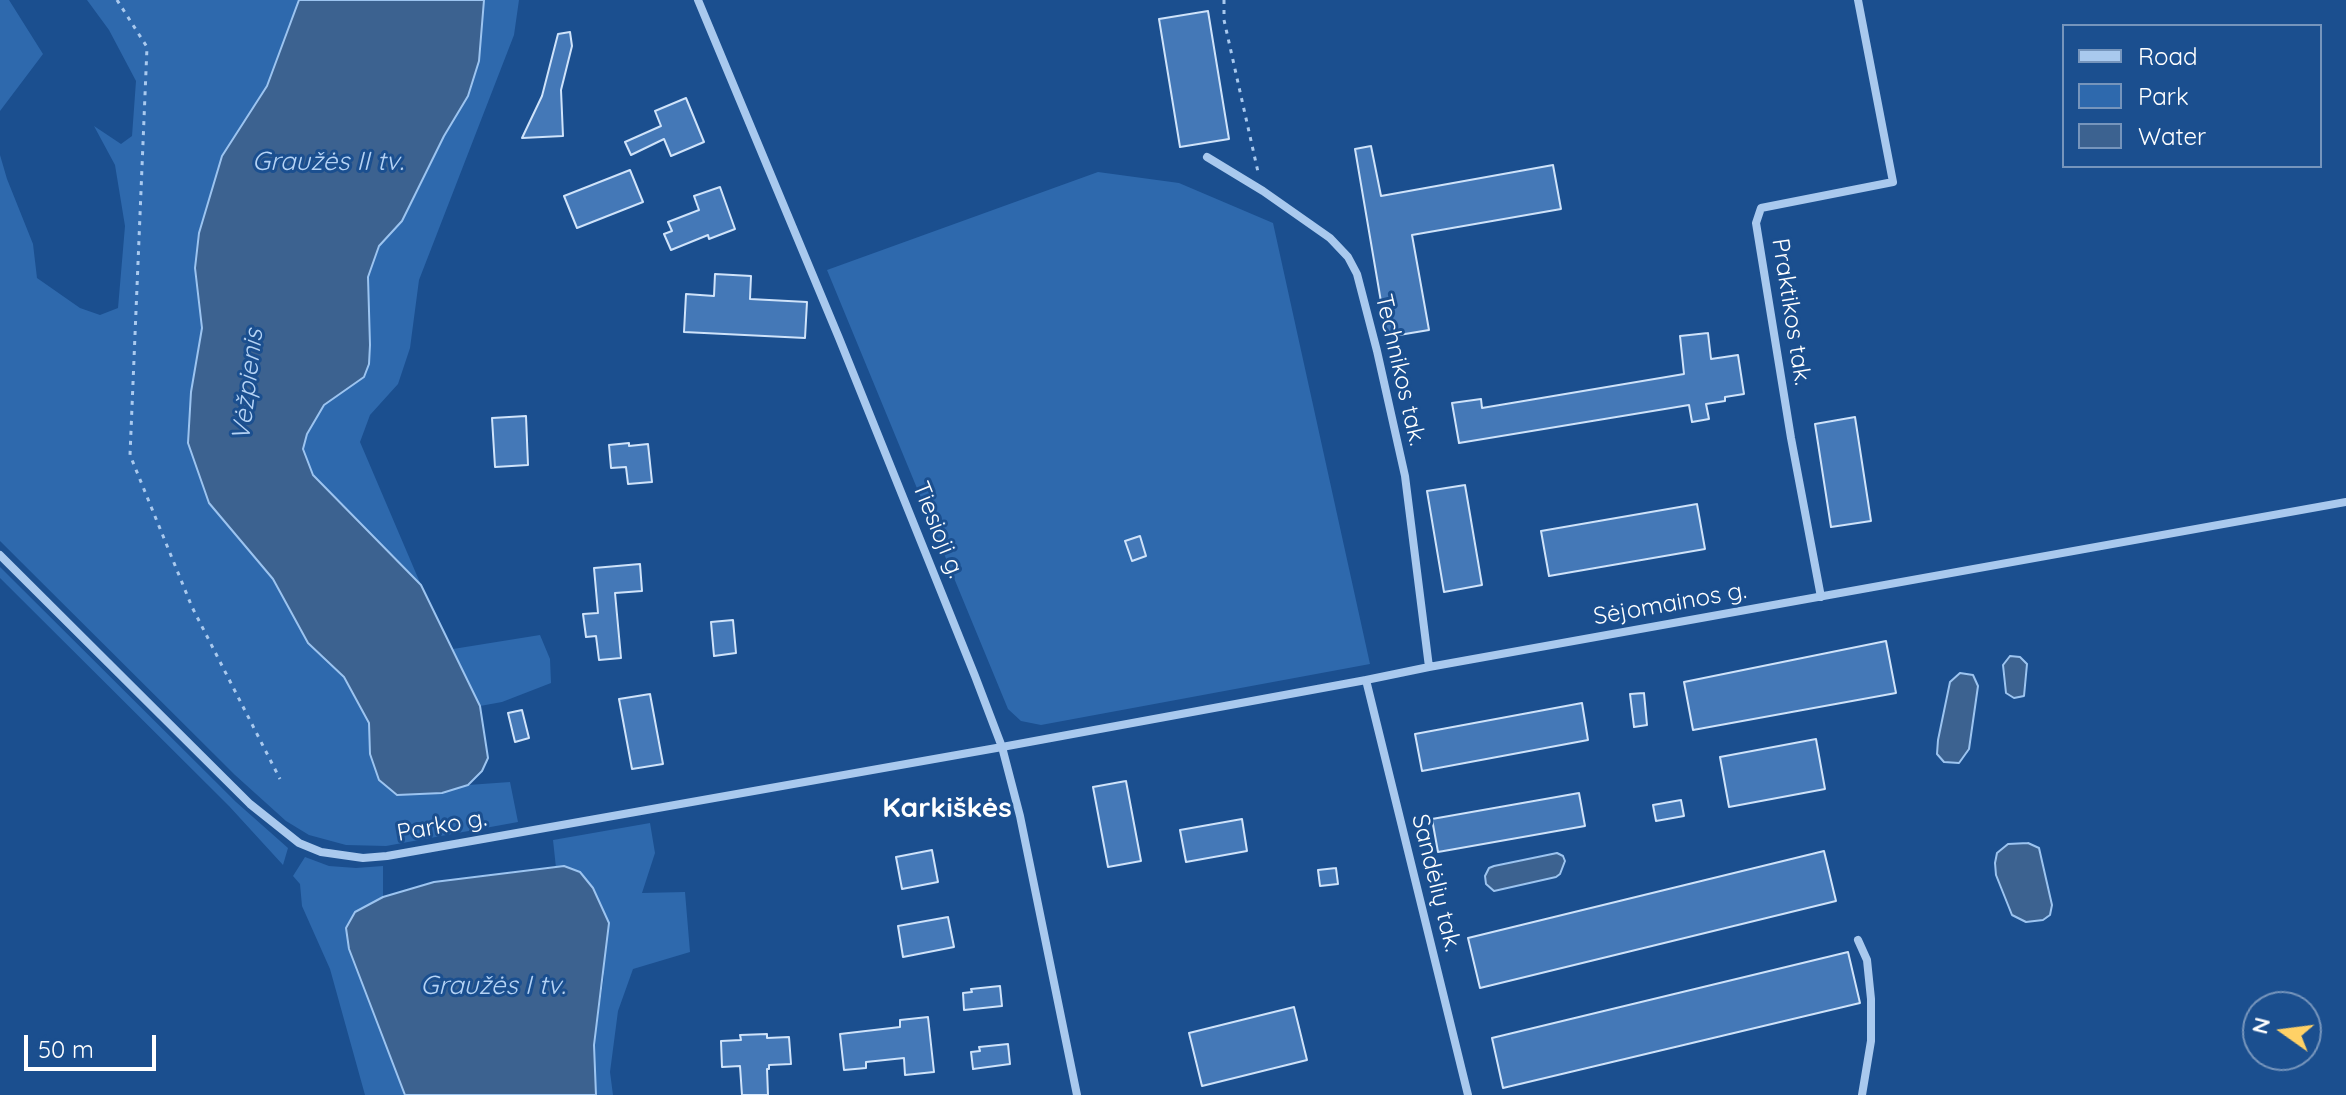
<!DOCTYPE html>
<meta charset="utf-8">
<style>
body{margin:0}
#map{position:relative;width:2346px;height:1095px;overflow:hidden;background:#1b4f8f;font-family:Quicksand,sans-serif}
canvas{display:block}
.legend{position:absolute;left:2062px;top:24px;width:260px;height:144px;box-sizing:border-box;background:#1b4f8f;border:2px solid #7695bc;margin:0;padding:10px 14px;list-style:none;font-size:24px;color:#fff}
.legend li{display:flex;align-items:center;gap:16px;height:40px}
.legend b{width:40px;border:2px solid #7695bc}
.north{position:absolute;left:2242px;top:991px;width:80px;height:80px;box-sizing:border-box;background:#1b4f8f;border:2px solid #7695bc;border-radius:50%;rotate:284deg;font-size:22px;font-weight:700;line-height:32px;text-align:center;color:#fff}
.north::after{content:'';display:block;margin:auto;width:28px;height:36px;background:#ffd166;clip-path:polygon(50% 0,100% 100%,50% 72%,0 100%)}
.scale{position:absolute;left:24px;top:1035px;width:132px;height:36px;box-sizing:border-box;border:4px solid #fff;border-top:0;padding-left:10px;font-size:24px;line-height:28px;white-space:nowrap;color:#fff;-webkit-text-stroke:6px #1b4f8f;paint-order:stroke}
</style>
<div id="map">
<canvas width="2346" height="1095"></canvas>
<ul class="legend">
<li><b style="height:10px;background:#a9c9ee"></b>Road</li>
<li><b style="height:22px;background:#2e69ad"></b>Park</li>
<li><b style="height:22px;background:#3c6290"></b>Water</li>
</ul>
<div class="north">N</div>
<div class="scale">50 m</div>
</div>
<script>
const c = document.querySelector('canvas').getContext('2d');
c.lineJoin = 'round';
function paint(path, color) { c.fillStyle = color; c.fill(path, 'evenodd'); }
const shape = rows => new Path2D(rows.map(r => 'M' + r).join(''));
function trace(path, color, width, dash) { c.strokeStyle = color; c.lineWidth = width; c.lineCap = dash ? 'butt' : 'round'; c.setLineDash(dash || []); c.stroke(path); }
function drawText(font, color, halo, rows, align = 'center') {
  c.font = font + ' Quicksand,sans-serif'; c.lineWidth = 6; c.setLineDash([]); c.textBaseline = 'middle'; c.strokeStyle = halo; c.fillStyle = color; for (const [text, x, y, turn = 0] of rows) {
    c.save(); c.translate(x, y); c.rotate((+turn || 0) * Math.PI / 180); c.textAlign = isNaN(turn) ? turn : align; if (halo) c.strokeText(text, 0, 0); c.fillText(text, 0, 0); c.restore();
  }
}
paint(shape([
 [0,0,9,0,43,54,0,111],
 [87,0,299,0,267,86,222,156,195,268,202,328,191,392,188,443,209,503,273,579,308,643,344,677,369,723,370,754,442,793,468,785,510,782,518,822,386,846,346,845,309,835,286,821,235,775,0,541,0,155,7,179,33,244,37,278,80,308,100,315,118,308,125,226,115,165,94,126,121,144,132,136,136,81,109,30],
 [484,0,519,0,514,35,419,280,410,348,398,384,370,415,360,442,421,585,313,475,303,449,307,434,324,405,364,377,369,364,370,345,368,277,379,246,402,221,444,136,468,96],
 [1098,172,1179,183,1273,223,1370,664,1041,725,1021,721,1008,709,827,270],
 [0,567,236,802,288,848,283,865,229,806,0,578],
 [540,635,550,659,551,683,502,702,480,706,453,649],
 [650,823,655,853,642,893,685,892,690,952,633,969,618,1011,610,1072,613,1095,596,1095,594,1045,604,976,564,866,556,868,553,840],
 [305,857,329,866,356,868,383,866,383,897,355,912,346,928,349,949,405,1095,365,1095,330,969,302,906,300,884,293,876]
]), '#2e69ad');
const water = shape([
 [299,0,484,0,479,61,468,96,444,136,402,221,379,246,368,277,370,345,369,364,364,377,324,405,307,434,303,449,313,475,421,585,480,706,488,758,482,771,468,785,442,793,397,795,379,780,370,754,369,723,344,677,308,643,273,579,209,503,188,443,191,392,202,328,195,268,199,233,222,156,267,86,299,0],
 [2010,656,2020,657,2027,664,2024,696,2014,698,2006,693,2003,665,2010,656],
 [1960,673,1973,675,1978,686,1969,749,1959,763,1944,762,1937,754,1938,740,1950,682,1960,673],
 [2028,843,2039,848,2052,905,2050,915,2043,920,2026,922,2012,915,1996,875,1995,863,1997,853,2008,844,2028,843],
 [1557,853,1563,856,1565,861,1560,874,1556,877,1494,891,1486,884,1485,876,1489,868,1494,866,1557,853],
 [564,866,580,872,593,888,609,923,594,1045,596,1095,405,1095,349,949,346,928,355,912,383,897,434,882,564,866]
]);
paint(water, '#3c6290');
trace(water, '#9cc4f0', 2);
const building = shape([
 [1208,11,1229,139,1180,147,1159,19,1208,11],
 [570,32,572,46,561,90,563,136,522,138,542,96,558,34,570,32],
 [686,98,704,142,671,156,664,139,631,155,625,142,661,126,655,111,686,98],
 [1371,146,1381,196,1553,165,1561,209,1412,235,1429,330,1387,337,1355,149,1371,146],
 [630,170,643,202,577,228,564,196,630,170],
 [720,187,735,229,709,239,708,235,671,250,664,234,672,231,668,222,699,210,694,196,720,187],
 [715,274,751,276,750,299,807,302,805,338,684,332,686,294,714,296,715,274],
 [1708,333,1711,359,1738,355,1744,394,1725,397,1725,401,1706,404,1709,419,1692,422,1689,405,1459,443,1452,403,1481,399,1482,408,1684,374,1680,336,1708,333],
 [526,416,528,465,495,467,492,418,526,416],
 [1855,417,1871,521,1831,527,1815,424,1855,417],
 [629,443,629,446,648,444,652,482,628,484,626,467,611,468,609,445,629,443],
 [1465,485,1482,585,1444,592,1427,491,1465,485],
 [1697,504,1705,549,1549,576,1541,531,1697,504],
 [1140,536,1146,556,1132,561,1125,541,1140,536],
 [640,564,642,591,615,593,621,658,599,660,596,636,586,637,583,614,598,613,594,568,640,564],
 [733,620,736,653,714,656,711,622,733,620],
 [1886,641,1896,693,1693,730,1684,682,1886,641],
 [1644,693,1647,725,1634,727,1630,694,1644,693],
 [650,694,663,764,632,769,619,699,650,694],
 [1582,703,1588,740,1422,771,1415,734,1582,703],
 [522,710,529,738,515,742,508,713,522,710],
 [1816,739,1825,789,1729,807,1720,757,1816,739],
 [1126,781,1141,861,1108,867,1093,787,1126,781],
 [1579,793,1585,826,1438,852,1432,819,1579,793],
 [1681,800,1684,816,1656,821,1653,805,1681,800],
 [1242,819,1247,851,1186,862,1180,830,1242,819],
 [932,850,938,882,902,889,896,857,932,850],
 [1824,851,1836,901,1480,988,1468,938,1824,851],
 [1336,868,1338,884,1320,886,1318,870,1336,868],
 [948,917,954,947,903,957,898,926,948,917],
 [1848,952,1860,1003,1503,1088,1492,1038,1848,952],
 [1000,986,1002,1006,964,1010,963,993,972,992,971,989,1000,986],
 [1294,1007,1307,1060,1202,1086,1189,1033,1294,1007],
 [928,1017,934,1072,905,1075,904,1058,866,1062,866,1068,844,1070,840,1034,900,1027,900,1020,928,1017],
 [767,1034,767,1038,789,1037,791,1064,769,1065,769,1069,767,1069,768,1095,742,1095,740,1066,722,1067,721,1041,741,1040,740,1035,767,1034],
 [1008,1044,1010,1064,973,1069,971,1052,980,1051,979,1047,1008,1044]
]);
paint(building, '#4478b7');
trace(building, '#cfe3fa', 2);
trace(shape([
 [117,0,147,47,130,455,192,607,280,779],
 [1224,0,1224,20,1258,172]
]), '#a9c9ee', 3, [4, 6]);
trace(shape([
 [698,0,839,338,975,676,1002,747,1020,816,1077,1095],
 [1207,157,1263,191,1330,238,1348,257,1357,274,1377,351,1405,476,1429,667],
 [0,555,250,804,299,843,321,852,363,858,387,856,1002,747,1366,680,1429,667,2346,502],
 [1821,597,1791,438,1756,223,1761,208,1893,182,1858,0],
 [1366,680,1468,1095],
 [1858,940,1867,960,1871,999,1871,1041,1862,1095]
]), '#a9c9ee', 8);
drawText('24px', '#fff', '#1b4f8f', [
 ["Praktikos tak.",1791,312,81],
 ["Technikos tak.",1400,370,77],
 ["Tiesioji g.",938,530,68],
 ["Sėjomainos g.",1670,604,-10],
 ["Parko g.",442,826,-10],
 ["Sandėlių tak.",1436,883,76]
]);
drawText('italic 26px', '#b5d3f5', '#1b4f8f', [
 ["Graužės II tv.",328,162],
 ["Vėžpienis",248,385,-83],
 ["Graužės I tv.",493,986]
]);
drawText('bold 28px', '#fff', '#1b4f8f', [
 ["Karkiškės",947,809]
]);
</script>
